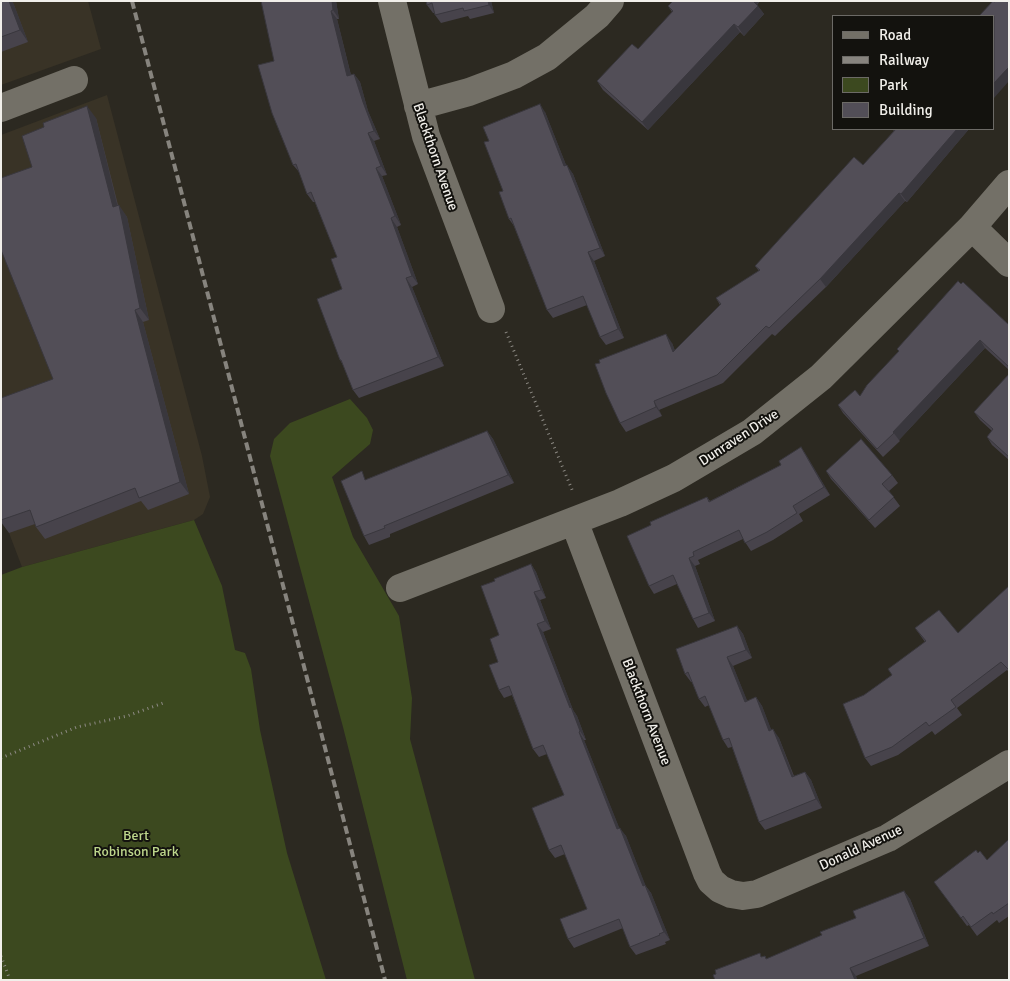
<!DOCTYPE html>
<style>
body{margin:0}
#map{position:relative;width:1010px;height:981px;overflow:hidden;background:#2c2921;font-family:Signika,sans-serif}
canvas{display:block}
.frame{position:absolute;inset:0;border:2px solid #f1efea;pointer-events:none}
.legend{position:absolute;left:832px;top:15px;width:162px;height:115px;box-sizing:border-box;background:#13120e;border:1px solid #6c6a66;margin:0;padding:6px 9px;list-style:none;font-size:15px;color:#f1efea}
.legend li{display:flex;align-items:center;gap:10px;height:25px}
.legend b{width:25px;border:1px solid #6c6a66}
</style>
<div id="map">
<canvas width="1010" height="981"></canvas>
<div class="frame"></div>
<ul class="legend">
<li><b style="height:6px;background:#737067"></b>Road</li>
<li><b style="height:6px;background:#87847e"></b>Railway</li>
<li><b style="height:14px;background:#3c491f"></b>Park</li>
<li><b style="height:14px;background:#524e57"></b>Building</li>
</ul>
</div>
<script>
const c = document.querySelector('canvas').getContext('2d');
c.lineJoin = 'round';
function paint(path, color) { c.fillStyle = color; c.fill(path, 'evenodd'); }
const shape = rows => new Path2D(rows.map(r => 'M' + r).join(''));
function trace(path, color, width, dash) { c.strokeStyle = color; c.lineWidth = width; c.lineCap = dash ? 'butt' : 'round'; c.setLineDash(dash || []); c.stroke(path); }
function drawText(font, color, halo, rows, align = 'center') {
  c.font = font + ' Signika,sans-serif'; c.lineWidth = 4; c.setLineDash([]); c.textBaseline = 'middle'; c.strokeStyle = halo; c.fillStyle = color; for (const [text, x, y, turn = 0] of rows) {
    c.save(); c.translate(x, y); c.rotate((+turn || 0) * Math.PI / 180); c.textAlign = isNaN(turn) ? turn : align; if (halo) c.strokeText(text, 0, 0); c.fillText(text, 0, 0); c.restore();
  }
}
paint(shape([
 [1,1,88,1,101,49,1,85],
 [107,95,202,456,210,497,203,514,194,520,22,567,1,512,1,135]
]), '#393326');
paint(shape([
 [350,399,367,418,373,430,370,444,332,477,353,537,399,616,412,698,410,739,475,980,407,980,343,727,270,456,274,439,290,423],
 [194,520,222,586,235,650,245,653,251,669,260,730,287,853,326,980,1,980,1,575,22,567]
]), '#3c491f');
trace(shape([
 [506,332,573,492],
 [1,758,77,727,127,716,166,702],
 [1,956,10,980]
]), '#8d8a84', 3, [1, 4]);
trace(shape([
 [392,1,426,136,491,309],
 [418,106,469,92,514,75,547,57,597,16,610,1],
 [1,108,74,80],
 [972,227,1009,263],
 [574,521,707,873,711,881,720,889,731,894,743,896,757,894,888,838,1009,764],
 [400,588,620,503,674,478,752,432,821,377,972,227,1009,184]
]), '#737067', 28);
trace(shape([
 [132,1,385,980]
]), '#87847e', 4, [8, 4]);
paint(shape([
 [1,1,12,1,14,5,28,42,1,52],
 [336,1,339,19,337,19,351,75,354,74,360,82,368,111,380,139,374,141,387,175,382,176,401,225,397,227,418,284,412,287,444,366,359,398,353,390,343,365,340,360,342,289,337,257,315,202,313,202,307,194,300,173,293,165,274,61],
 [426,1,491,1,494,13,470,19,468,16,441,23,435,15,435,13,433,13,427,5],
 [673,1,760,1,757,5,764,14,744,36,740,32,648,130,603,90,597,81,638,49,672,12,668,6],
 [545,112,566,165,573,174,605,256,594,261,624,338,606,345,600,337,587,305,553,318,547,310,514,226,509,219,503,191],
 [96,118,118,205,127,217,149,320,143,322,189,494,148,510,141,501,45,539,36,527,35,524,9,533,1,522,1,520,53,379,32,167],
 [892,129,969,129,907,202,905,201,826,287,775,336,772,334,723,383,659,410,662,416,626,432,620,423,672,343,675,351,720,305,716,298,759,271,755,266,863,165,894,131],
 [1009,325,1009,370,985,348,899,440,900,441,883,457,843,413,838,405,860,396,899,351,897,349],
 [1009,374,1009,460,992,445,987,437,992,431,980,420,974,412],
 [487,431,493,439,514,483,390,534,390,537,369,545,364,536,367,479],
 [801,447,830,495,799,514,803,521,773,540,751,551,743,539,698,560,700,564,695,566,715,621,698,628,693,619,677,584,654,594,649,586,651,525,707,497,710,501,781,465],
 [826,471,892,475,898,483,889,491,900,506,875,528,831,479],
 [531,564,536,572,546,598,540,600,551,629,543,632,573,710,577,716,586,740,584,740,619,828,626,836,645,885,651,893,669,938,670,940,665,942,666,944,636,955,630,947,623,928,574,948,568,939,587,909,565,854,555,858,549,850,564,795,547,754,539,757,533,749,512,695,504,698,499,690,498,662,499,635,495,581],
 [1009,586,1009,672,1007,670,957,708,962,715,935,735,932,731,898,755,871,766,865,758,864,695,892,675,925,642,915,628,958,633],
 [737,626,743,634,752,658,733,666,747,701,756,697,762,706,771,730,779,738,794,776,805,772,811,780,822,808,765,830,759,822,732,747,728,748,723,740,709,705,705,707,699,699,692,682,691,682,685,674],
 [1009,839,1009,916,999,923,997,920,977,936,969,925,967,926,940,890,978,853,987,860],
 [904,891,910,899,929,946,856,976,857,980,715,980,716,974,765,956,767,959,822,935,856,918]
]), '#47434b');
paint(shape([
 [9,1,12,1,14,5,28,42,20,30],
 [332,1,336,1,339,19,333,10],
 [488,1,491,1,494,13,489,5],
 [752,1,760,1,755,6],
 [758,6,764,14,744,36,738,27],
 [331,11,337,19,353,84,347,76],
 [734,24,740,32,648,130,642,122],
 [1009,67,1009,81,994,98,994,83],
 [354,74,360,82,368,111,380,139,374,131,363,102],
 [540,104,545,112,570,175,564,166],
 [87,106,96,118,121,220,113,207],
 [957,129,969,129,907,202,901,194],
 [368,133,374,141,387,175,381,166],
 [567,165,573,174,605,256,600,248],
 [376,168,382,176,401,225,395,216],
 [899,193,905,201,826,287,820,279],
 [119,205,127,217,149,320,140,308],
 [391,218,397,227,418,284,412,276],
 [588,252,594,261,624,338,618,329],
 [406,278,412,287,444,366,438,357],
 [135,310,143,322,189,494,180,482],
 [666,334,672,343,679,361,673,352],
 [980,340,985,348,899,440,893,432],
 [654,401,659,410,662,416,656,407],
 [487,431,493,439,514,483,508,475],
 [801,447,807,456,830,495,824,487],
 [689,558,695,566,715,621,709,613],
 [531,564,536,572,546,598,541,590],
 [534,592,540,600,551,629,545,621],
 [537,624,543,632,573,710,577,716,586,740,580,731,570,708],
 [737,626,743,634,752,658,746,650],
 [727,657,733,666,751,710,745,702],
 [756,697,762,706,775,739,769,731],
 [773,729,779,738,797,786,792,777],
 [579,732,584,740,623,837,617,829],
 [805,772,811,780,822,808,816,799],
 [620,828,626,836,649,894,643,886],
 [645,885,651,893,670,940,664,932],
 [904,891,910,899,929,946,924,938],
 [850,968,856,976,857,980,855,980]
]), '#39373d');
const building = shape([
 [1,1,9,1,20,30,1,37,1,1],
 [261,1,332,1,333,10,331,11,347,76,354,74,363,102,374,131,368,133,381,166,376,168,395,216,391,218,412,276,406,278,438,357,353,390,341,360,340,360,317,299,342,289,331,259,337,257,311,192,307,194,296,164,293,165,272,113,258,65,274,61,261,1],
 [426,1,488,1,489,5,464,11,463,8,435,15,432,3,427,5,426,1],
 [673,1,753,1,758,6,738,27,734,24,642,122,597,81,632,44,638,49,673,11,668,6,673,1],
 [993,1,994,2,996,1,1009,1,1009,67,994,83,994,16,979,16,993,1],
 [540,104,564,166,567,165,600,248,588,252,618,329,600,337,583,296,547,310,511,218,509,219,499,192,503,191,484,142,489,141,483,127,540,104],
 [87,106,113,207,119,205,140,308,135,310,180,482,139,498,135,488,36,527,30,510,1,520,1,398,53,379,1,250,1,178,32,167,22,136,44,127,43,123,87,106],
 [895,129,957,129,901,194,899,193,820,279,769,328,766,326,717,375,654,401,656,407,620,423,606,393,595,364,600,363,599,360,666,334,673,352,721,304,716,298,760,270,755,266,854,157,863,165,896,129,895,129],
 [958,281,961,284,963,282,1009,325,1009,367,980,340,893,432,894,433,877,449,838,405,855,390,860,396,867,385,899,351,897,349,958,281],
 [1009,374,1009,457,987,437,993,429,974,412,1009,374],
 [487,431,508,475,384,526,385,528,364,536,341,481,362,471,365,480,487,431],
 [861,439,892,475,882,484,894,497,869,520,826,471,861,439],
 [801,447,824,487,793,506,797,513,767,532,745,543,739,530,693,552,694,556,689,558,709,613,693,619,673,575,649,586,627,536,651,525,650,522,707,497,709,502,781,465,779,461,801,447],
 [531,564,541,590,534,592,545,621,537,624,570,708,571,707,580,731,579,732,617,829,620,828,643,886,645,885,663,930,664,932,659,934,660,935,630,947,619,919,568,939,560,919,587,909,561,845,549,850,532,808,564,795,543,745,533,749,509,686,499,690,489,665,498,662,490,639,499,635,481,586,495,581,494,579,531,564],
 [1009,586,1009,670,1001,662,951,700,956,707,929,726,926,722,892,747,865,758,843,704,864,695,892,675,888,669,926,641,915,628,939,610,958,633,1009,586],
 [737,626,746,650,727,657,745,702,756,697,769,731,773,729,792,777,805,772,816,799,759,822,729,738,723,740,705,696,699,699,688,672,685,674,676,649,737,626],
 [1009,839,1009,903,993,914,992,912,971,927,963,916,961,918,934,882,976,850,978,853,980,851,987,860,1009,839],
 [904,891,924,938,850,968,855,980,715,980,713,975,716,974,715,970,760,953,761,957,765,956,766,959,822,935,820,932,856,918,853,911,904,891]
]);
paint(building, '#524e57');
trace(building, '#39373d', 1);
drawText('14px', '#f1efea', '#13120e', [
 ["Blackthorn Avenue",435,157,71],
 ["Dunraven Drive",739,438,-33],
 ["Blackthorn Avenue",646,712,69],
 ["Donald Avenue",861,848,-25]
]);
drawText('14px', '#bed78c', '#13120e', [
 ["Bert",136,836],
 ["Robinson Park",136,852]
]);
</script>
